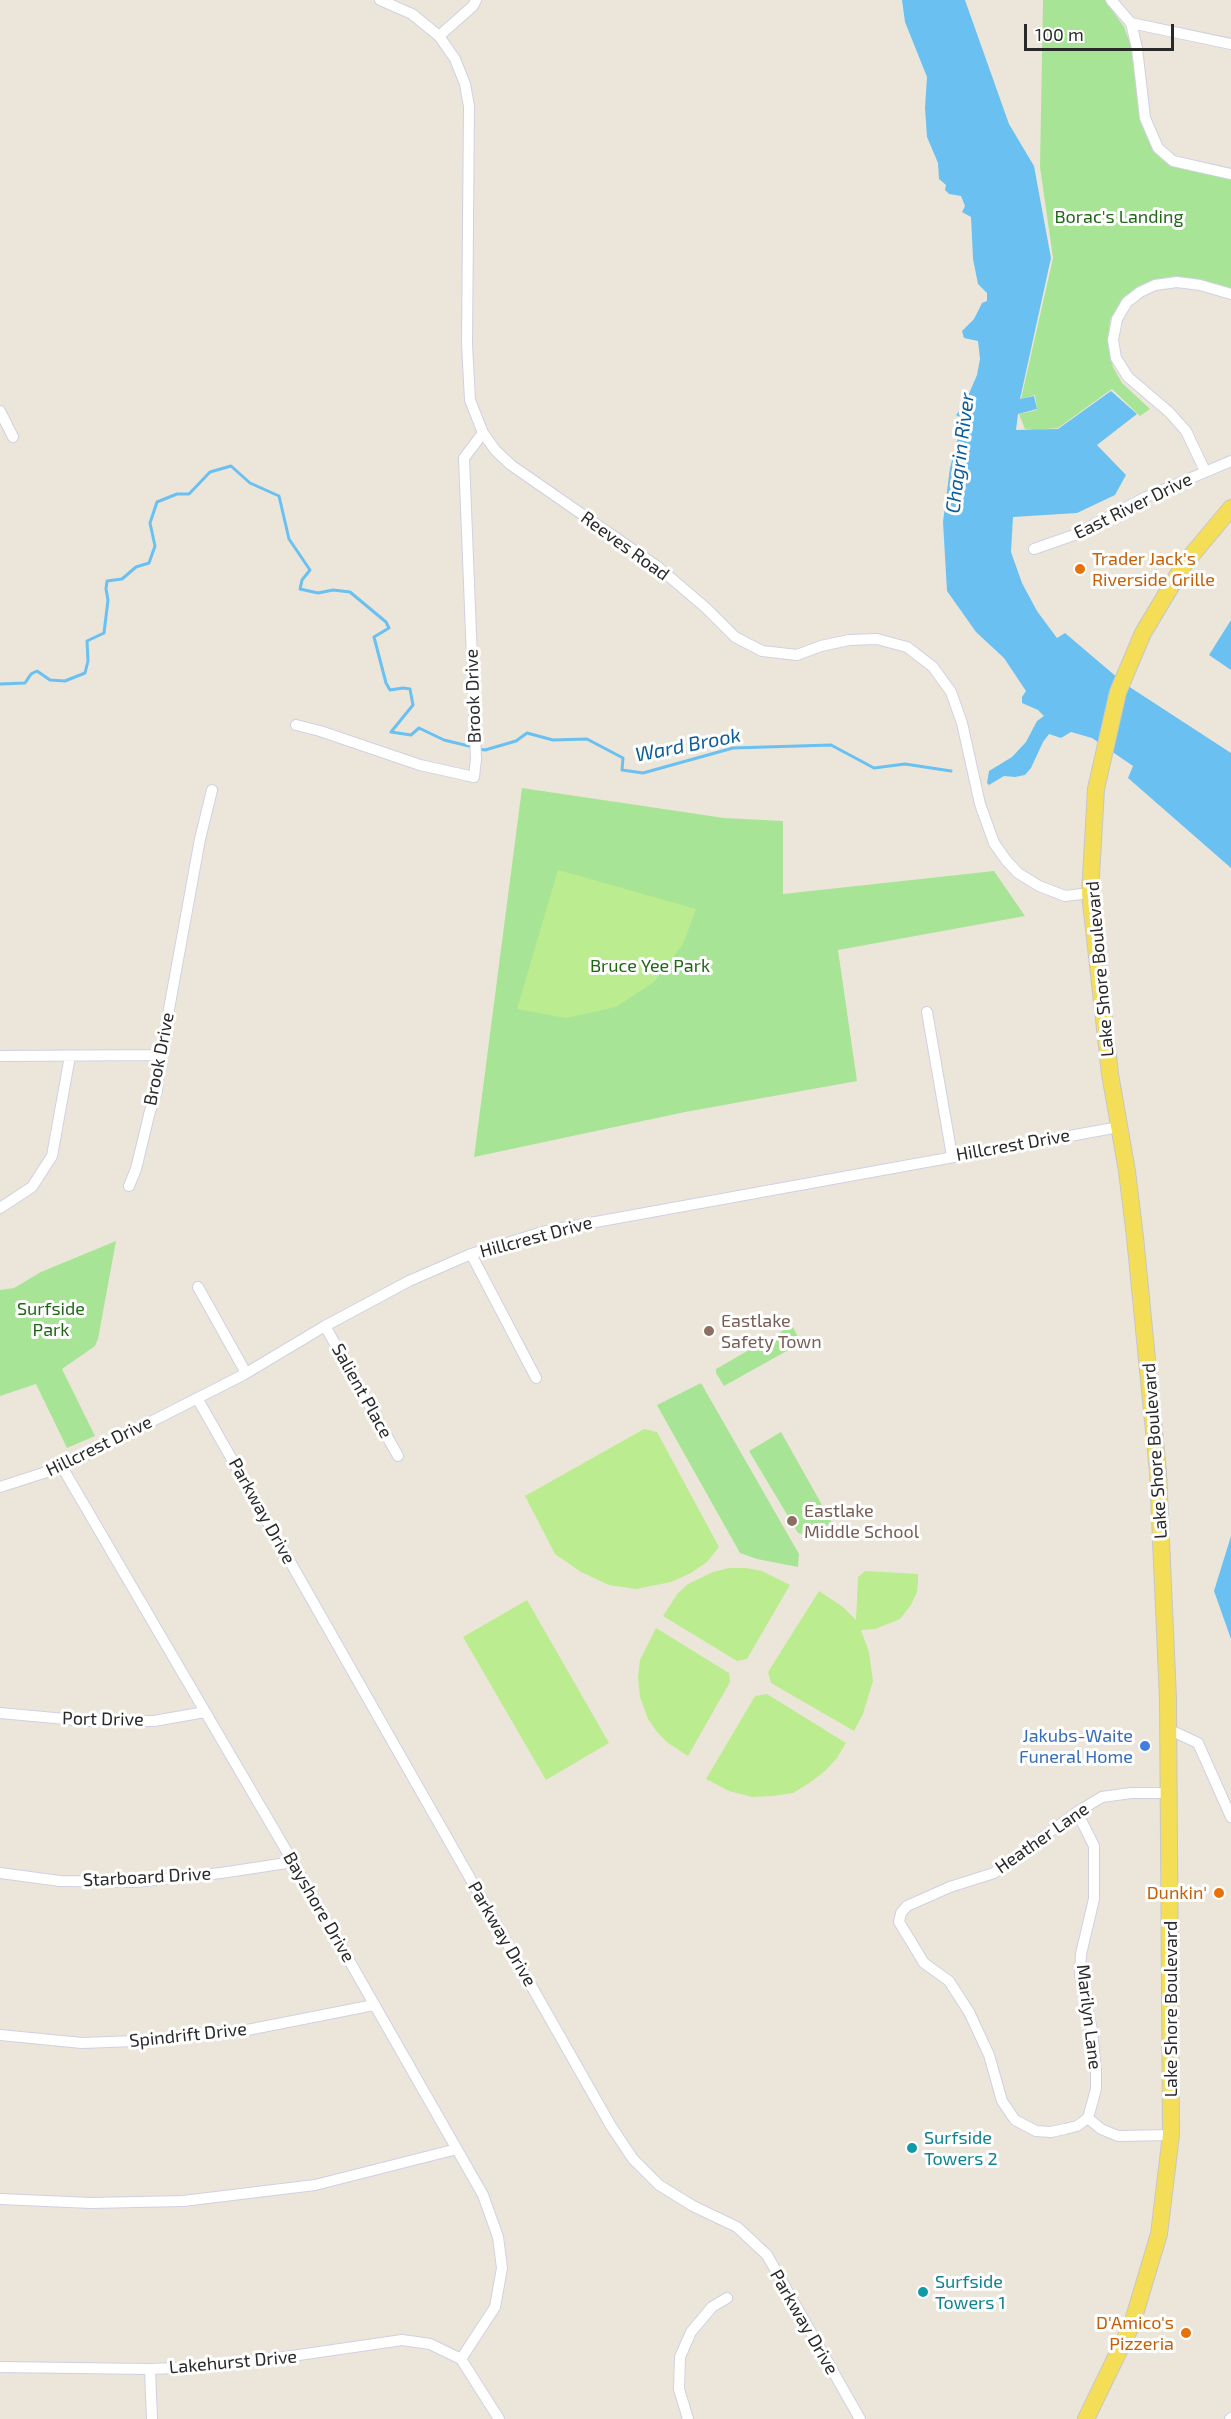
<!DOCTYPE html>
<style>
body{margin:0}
#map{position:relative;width:1231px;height:2419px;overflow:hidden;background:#ece6da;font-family:"Exo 2",sans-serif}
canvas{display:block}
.scale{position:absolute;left:1024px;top:24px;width:150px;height:27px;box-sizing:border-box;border:3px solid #292929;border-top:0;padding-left:8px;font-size:18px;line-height:21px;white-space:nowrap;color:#292929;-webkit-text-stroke:4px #fff;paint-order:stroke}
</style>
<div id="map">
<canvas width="1231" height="2419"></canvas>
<div class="scale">100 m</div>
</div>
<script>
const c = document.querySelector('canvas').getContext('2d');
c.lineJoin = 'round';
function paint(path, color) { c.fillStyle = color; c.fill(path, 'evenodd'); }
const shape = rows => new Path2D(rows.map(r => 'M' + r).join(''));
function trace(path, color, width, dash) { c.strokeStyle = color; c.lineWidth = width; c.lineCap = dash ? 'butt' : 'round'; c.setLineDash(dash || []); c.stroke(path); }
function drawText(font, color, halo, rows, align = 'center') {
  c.font = font + ' "Exo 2",sans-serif'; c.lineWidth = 6; c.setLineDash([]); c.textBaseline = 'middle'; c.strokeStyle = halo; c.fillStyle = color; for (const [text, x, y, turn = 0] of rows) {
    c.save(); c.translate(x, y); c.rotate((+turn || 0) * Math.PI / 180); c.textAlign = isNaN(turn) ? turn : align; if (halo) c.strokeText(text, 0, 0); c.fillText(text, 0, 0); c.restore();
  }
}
paint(shape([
 [1043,0,1105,0,1124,27,1133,51,1137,91,1145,133,1154,150,1164,161,1183,169,1231,179,1231,291,1210,282,1182,278,1135,291,1121,301,1110,320,1108,344,1113,367,1122,383,1150,409,1140,416,1112,389,1058,428,1035,430,1025,429,1019,414,1037,410,1035,395,1021,399,1053,258,1040,167],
 [522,788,724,818,783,821,783,894,994,871,1025,916,838,950,857,1081,685,1112,474,1157],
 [116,1241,98,1339,95,1346,62,1369,95,1436,67,1448,36,1384,0,1396,0,1290,14,1288,41,1272],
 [789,1327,793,1327,801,1343,724,1386,716,1373,716,1369],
 [701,1383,799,1554,798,1567,757,1559,740,1553,658,1407,657,1405],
 [781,1432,839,1535,841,1536,822,1538,798,1533,749,1451]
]), '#a8e495');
paint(shape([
 [558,870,696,909,683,944,654,982,616,1007,566,1018,517,1009],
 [644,1429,657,1432,719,1547,707,1562,691,1573,671,1582,636,1589,609,1585,581,1572,555,1554,525,1496],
 [729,1568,746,1568,762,1571,790,1585,747,1659,737,1661,663,1616,678,1593,688,1584,713,1572],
 [865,1571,918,1574,918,1581,917,1592,911,1605,900,1619,875,1629,861,1630,869,1652,873,1681,863,1714,854,1731,771,1683,768,1672,819,1591,843,1607,856,1620,858,1577],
 [527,1600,609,1743,546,1780,463,1637],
 [656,1628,729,1673,730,1682,688,1756,668,1743,657,1732,648,1719,640,1697,638,1677,640,1660],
 [767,1694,846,1743,837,1758,825,1771,808,1784,793,1793,773,1796,752,1797,729,1791,706,1779,755,1696]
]), '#bcec90');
paint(shape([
 [902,0,965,0,1009,124,1034,166,1051,258,1020,399,1034,396,1037,409,1018,414,1016,430,1058,429,1111,391,1137,414,1097,445,1126,475,1115,495,1077,513,1013,517,1011,552,1022,583,1037,611,1057,638,1065,633,1125,684,1231,753,1231,868,1128,778,1133,766,1092,738,1071,732,1061,738,1049,734,1043,742,1031,768,1025,775,1015,777,1004,776,989,785,987,783,989,771,1012,757,1026,742,1037,721,1044,716,1038,710,1022,703,1022,697,1026,691,1004,658,976,632,947,591,943,522,950,468,963,419,956,415,964,405,977,375,980,359,978,341,964,338,962,331,974,319,982,303,987,301,987,293,978,284,973,259,971,217,962,212,965,206,961,196,949,194,945,190,946,185,939,179,938,163,927,137,925,108,927,77,905,22],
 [1231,620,1231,670,1209,655],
 [1231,1536,1231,1639,1214,1591]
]), '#6ac1f1');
trace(shape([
 [0,684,25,683,31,674,37,671,50,680,65,681,85,673,88,661,87,641,104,633,108,600,106,589,107,581,122,579,136,567,149,563,155,546,150,523,157,502,177,494,189,494,210,472,231,466,250,483,279,496,289,539,310,570,302,580,300,589,318,593,333,590,350,592,386,622,389,628,374,637,386,683,390,690,403,688,410,689,413,705,391,732,411,735,419,728,444,740,473,747],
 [479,749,485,750,516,741,527,733,553,740,587,739,623,758,622,770,643,773,733,748,831,745,874,768,905,764,951,771]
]), '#6ac1f1', 3);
const street = shape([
 [380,0,412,14,439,36,455,59,465,84,469,106,467,344,470,400,483,433,496,451,511,465,658,567,706,608,735,637,762,651,797,655,821,646,849,640,877,639,907,647,933,667,951,692,962,723,980,804,994,843,1006,860,1018,873,1039,886,1065,896,1090,893],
 [1111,0,1131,23,1137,48,1145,118,1158,148,1173,161,1231,174],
 [1131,23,1231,44],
 [439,36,473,6,476,0],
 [0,411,13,437],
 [1205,471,1186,431,1169,412,1128,377,1116,358,1113,340,1117,319,1127,302,1140,292,1155,285,1177,282,1200,285,1231,294],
 [1034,549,1074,535,1146,497,1231,461],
 [296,725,320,731,420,765,474,777,476,759,464,458,483,433],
 [927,1012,952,1156],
 [0,1056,160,1055],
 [129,1186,136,1169,150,1111,157,1091,161,1053,200,839,212,790],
 [0,1208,32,1187,52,1156,70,1056],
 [471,1254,536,1378],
 [198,1287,246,1373],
 [325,1326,398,1456],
 [197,1398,611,2126,633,2159,659,2185,693,2206,737,2227,767,2255,860,2419],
 [62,1467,293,1862,483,2195,498,2237,502,2268,495,2307,461,2359],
 [0,1487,62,1467,243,1375,325,1326,409,1281,471,1254,546,1231,1119,1127],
 [0,1713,87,1721,154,1721,205,1712],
 [1168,1729,1198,1743,1231,1817],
 [1169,1793,1131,1793,1102,1797,1077,1812,994,1873,950,1887,907,1906,901,1913,899,1922,924,1963,949,1981,969,2012,989,2055,1002,2101,1015,2120,1036,2131,1051,2132,1065,2129,1077,2126,1088,2118,1101,2129,1118,2136,1171,2135],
 [1077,1812,1094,1846,1094,1899,1081,1954,1080,1975,1092,2030,1096,2071,1096,2089,1088,2118],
 [0,1873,60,1881,136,1882,221,1873,293,1862],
 [0,2035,82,2043,162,2040,242,2031,374,2005],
 [0,2199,91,2203,183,2201,315,2185,457,2149],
 [461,2359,499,2419],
 [0,2367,150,2369,223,2366,402,2340,430,2344,461,2359],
 [150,2369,152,2419],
 [688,2419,679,2389,680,2357,691,2332,712,2307,727,2298],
 [1230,2419,1231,2418]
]);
const primary = shape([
 [1086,2419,1132,2324,1159,2234,1171,2135,1168,1699,1158,1472,1135,1237,1127,1171,1110,1074,1090,893,1096,789,1118,692,1143,633,1185,563,1231,508]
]);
trace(street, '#cfd1e2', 12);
trace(primary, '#c7c7c7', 18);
trace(street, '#fff', 10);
trace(primary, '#f4de57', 16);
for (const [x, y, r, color] of [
 [1080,569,6,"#e8710a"],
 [709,1331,6,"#8d6e63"],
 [792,1521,6,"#8d6e63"],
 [1145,1746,6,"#3f7fe0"],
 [1219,1893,6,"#e8710a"],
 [912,2148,6,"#0f9aa8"],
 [923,2292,6,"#0f9aa8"],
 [1186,2333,6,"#e8710a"]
]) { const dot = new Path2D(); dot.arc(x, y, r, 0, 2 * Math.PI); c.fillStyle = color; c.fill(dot); trace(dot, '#fff', 2); }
drawText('18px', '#216718', '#fff', [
 ["Borac's Landing",1119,217],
 ["Bruce Yee Park",650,966],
 ["Surfside",51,1309],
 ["Park",51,1330]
]);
drawText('18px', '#292929', '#fff', [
 ["East River Drive",1133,506,-26],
 ["Reeves Road",625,546,36],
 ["Brook Drive",473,696,-92],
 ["Lake Shore Boulevard",1100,969,-95],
 ["Brook Drive",159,1059,-79],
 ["Hillcrest Drive",1013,1145,-10],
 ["Hillcrest Drive",536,1237,-15],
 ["Salient Place",362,1391,61],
 ["Hillcrest Drive",99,1446,-26],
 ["Lake Shore Boulevard",1155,1451,-94],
 ["Parkway Drive",262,1511,61],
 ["Port Drive",103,1719,1],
 ["Heather Lane",1042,1838,-35],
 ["Starboard Drive",147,1877,-3],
 ["Bayshore Drive",319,1907,60],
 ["Parkway Drive",502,1934,60],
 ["Lake Shore Boulevard",1171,2009,-90],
 ["Marilyn Lane",1089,2017,83],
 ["Spindrift Drive",188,2035,-6],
 ["Parkway Drive",804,2322,60],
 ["Lakehurst Drive",233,2362,-5]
]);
drawText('18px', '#c56008', '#fff', [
 ["Trader Jack's",1092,559,"left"],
 ["Riverside Grille",1092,580,"left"],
 ["Dunkin'",1207,1893],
 ["D'Amico's",1174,2323],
 ["Pizzeria",1174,2344]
], 'right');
drawText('18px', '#785e54', '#fff', [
 ["Eastlake",721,1321],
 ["Safety Town",721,1342],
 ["Eastlake",804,1511],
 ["Middle School",804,1532]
], 'left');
drawText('18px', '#366cbe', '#fff', [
 ["Jakubs-Waite",1133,1736],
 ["Funeral Home",1133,1757]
], 'right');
drawText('18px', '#0d838f', '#fff', [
 ["Surfside",924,2138],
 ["Towers 2",924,2159],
 ["Surfside",935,2282],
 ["Towers 1",935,2303]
], 'left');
drawText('italic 20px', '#0a5c9c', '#fff', [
 ["Chagrin River",960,453,-83],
 ["Ward Brook",688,745,-11]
]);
</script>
